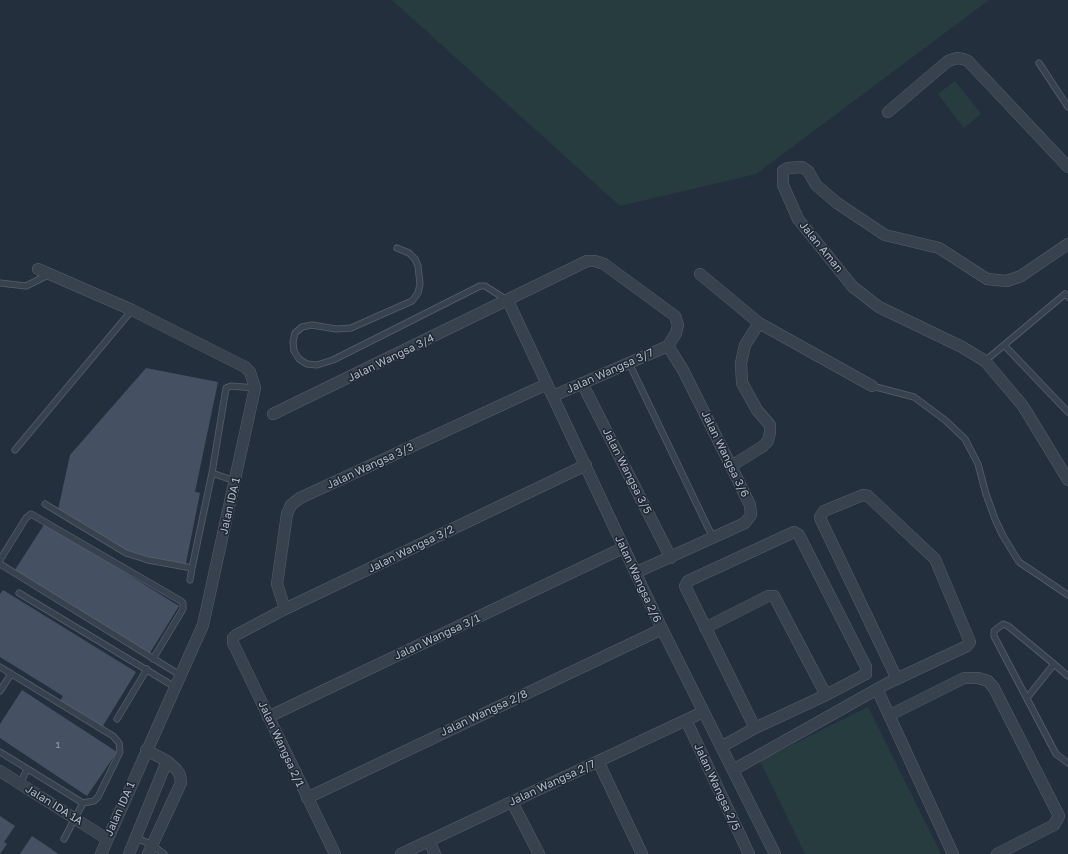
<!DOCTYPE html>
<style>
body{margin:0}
canvas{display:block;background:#242f3e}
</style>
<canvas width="1068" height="854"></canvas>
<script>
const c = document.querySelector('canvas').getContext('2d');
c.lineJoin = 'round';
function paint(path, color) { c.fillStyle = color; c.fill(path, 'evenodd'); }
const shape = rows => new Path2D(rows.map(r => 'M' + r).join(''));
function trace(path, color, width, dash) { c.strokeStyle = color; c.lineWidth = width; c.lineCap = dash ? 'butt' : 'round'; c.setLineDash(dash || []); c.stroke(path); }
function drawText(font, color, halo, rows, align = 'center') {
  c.font = font + ' "Golos Text",sans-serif'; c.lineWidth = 3; c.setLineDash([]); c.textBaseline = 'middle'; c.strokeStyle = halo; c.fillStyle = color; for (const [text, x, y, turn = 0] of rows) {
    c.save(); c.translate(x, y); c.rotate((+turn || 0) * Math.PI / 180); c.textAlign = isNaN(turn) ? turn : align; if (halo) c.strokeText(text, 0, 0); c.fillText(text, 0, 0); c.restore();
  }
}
paint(shape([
 [392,0,989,0,756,174,620,206],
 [955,81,981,114,964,128,938,94],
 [868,707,941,854,805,854,760,761]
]), '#263c3f');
paint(shape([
 [146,368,218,382,195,492,200,493,185,568,124,553,58,510,70,455],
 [45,523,179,606,148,656,13,573],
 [3,590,136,672,101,729,59,703,63,696,0,657,0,594],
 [22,690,117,752,87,796,0,738,0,724],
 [0,816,15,826,4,842,7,844,0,854],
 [32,836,50,848,58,854,20,854]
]), '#455162');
const lane = shape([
 [1039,63,1068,107],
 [397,248,409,253,415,259,418,266,420,284,418,293,412,301,351,328,336,329,312,325,302,327,295,333,293,342,294,351,299,359,307,364,317,365,333,360,480,286,485,286,507,300],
 [0,283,26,286,50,274],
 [1004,345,1068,412],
 [985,361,1065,294,1068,297],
 [629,363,713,538],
 [872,386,914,397,945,420,965,439,978,464,986,494,995,519,1003,536,1019,562,1068,595],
 [15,450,132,310],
 [212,473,226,388,231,386,255,388],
 [45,504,126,553,148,560,192,568,212,473,235,481],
 [0,560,26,518,31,514,181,601,183,603,183,609,153,659],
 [0,564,180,675],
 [190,580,192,568],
 [19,593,175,687],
 [1054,664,1008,626,1003,624,994,631,994,636,1056,754,1068,763],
 [0,667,113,736,119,743,120,752,98,797,94,801,83,803,64,839],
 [0,691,11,674],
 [1027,698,1054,664,1068,676],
 [117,719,147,669],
 [0,752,83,803],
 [20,784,27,769],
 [137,838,152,845,164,854]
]);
const street = shape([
 [888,112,948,61,957,58,963,59,968,61,1068,167],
 [1068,244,1021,276,1007,281,987,279,939,248,885,235,837,203,816,185,808,171,802,167,788,168,783,171,783,185,798,219,853,287,879,307,962,347,985,361,1023,406,1068,480],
 [38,269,132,310,245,367,250,372,255,388,203,625,101,854],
 [700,274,759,323,872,386],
 [508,301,662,629,775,854],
 [582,383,671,558],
 [553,396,668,346],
 [273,414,587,261,595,261,604,264,675,316,678,325,676,333,668,346],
 [731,466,762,447,768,441,770,432,770,425,757,410,742,383,741,363,745,345,759,323],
 [637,572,745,523,751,515,750,505,731,466,683,370,668,346],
 [285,609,277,584,287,514,291,505,300,498,547,384],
 [705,628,768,596,774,596,826,695],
 [877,689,953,854],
 [890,715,964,678,978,678,988,681,994,688,1059,816,1054,825,997,854],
 [268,717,623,548],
 [686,720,749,854],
 [721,747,755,728,826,695,866,674,866,667,799,535,794,532,688,581,685,586,755,728],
 [146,750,167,761,176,769,180,775,181,783,148,854],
 [598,761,642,854],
 [733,770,888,683,967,646,970,642,935,559,868,496,863,495,824,511,820,517,821,520,897,679],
 [0,771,107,839],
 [307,798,662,629],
 [512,802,539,854],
 [429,841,435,854],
 [129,854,167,761],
 [335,854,233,643,233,638,236,635,285,609,586,465],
 [401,854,703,712]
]);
trace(lane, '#565f6c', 7);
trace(street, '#565f6c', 12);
trace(lane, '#38414e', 5.5);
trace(street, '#38414e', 11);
drawText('9px', '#98a1af', null, [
 ["1",58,745]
]);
drawText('11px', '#b4bcc9', '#1d2633', [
 ["Jalan Aman",821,247,51],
 ["Jalan Wangsa 3/4",391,358,-26],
 ["Jalan Wangsa 3/7",610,371,-24],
 ["Jalan Wangsa 3/6",725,454,64],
 ["Jalan Wangsa 3/3",370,466,-25],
 ["Jalan Wangsa 3/5",627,471,63],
 ["Jalan IDA 1",230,506,-77],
 ["Jalan Wangsa 3/2",411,549,-26],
 ["Jalan Wangsa 2/6",638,579,65],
 ["Jalan Wangsa 3/1",437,637,-25],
 ["Jalan Wangsa 2/8",484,713,-25],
 ["Jalan Wangsa 2/1",281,744,65],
 ["Jalan Wangsa 2/7",552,783,-25],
 ["Jalan Wangsa 2/5",717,787,65],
 ["Jalan IDA 1A",54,805,32],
 ["Jalan IDA 1",120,809,-66]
]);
</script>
